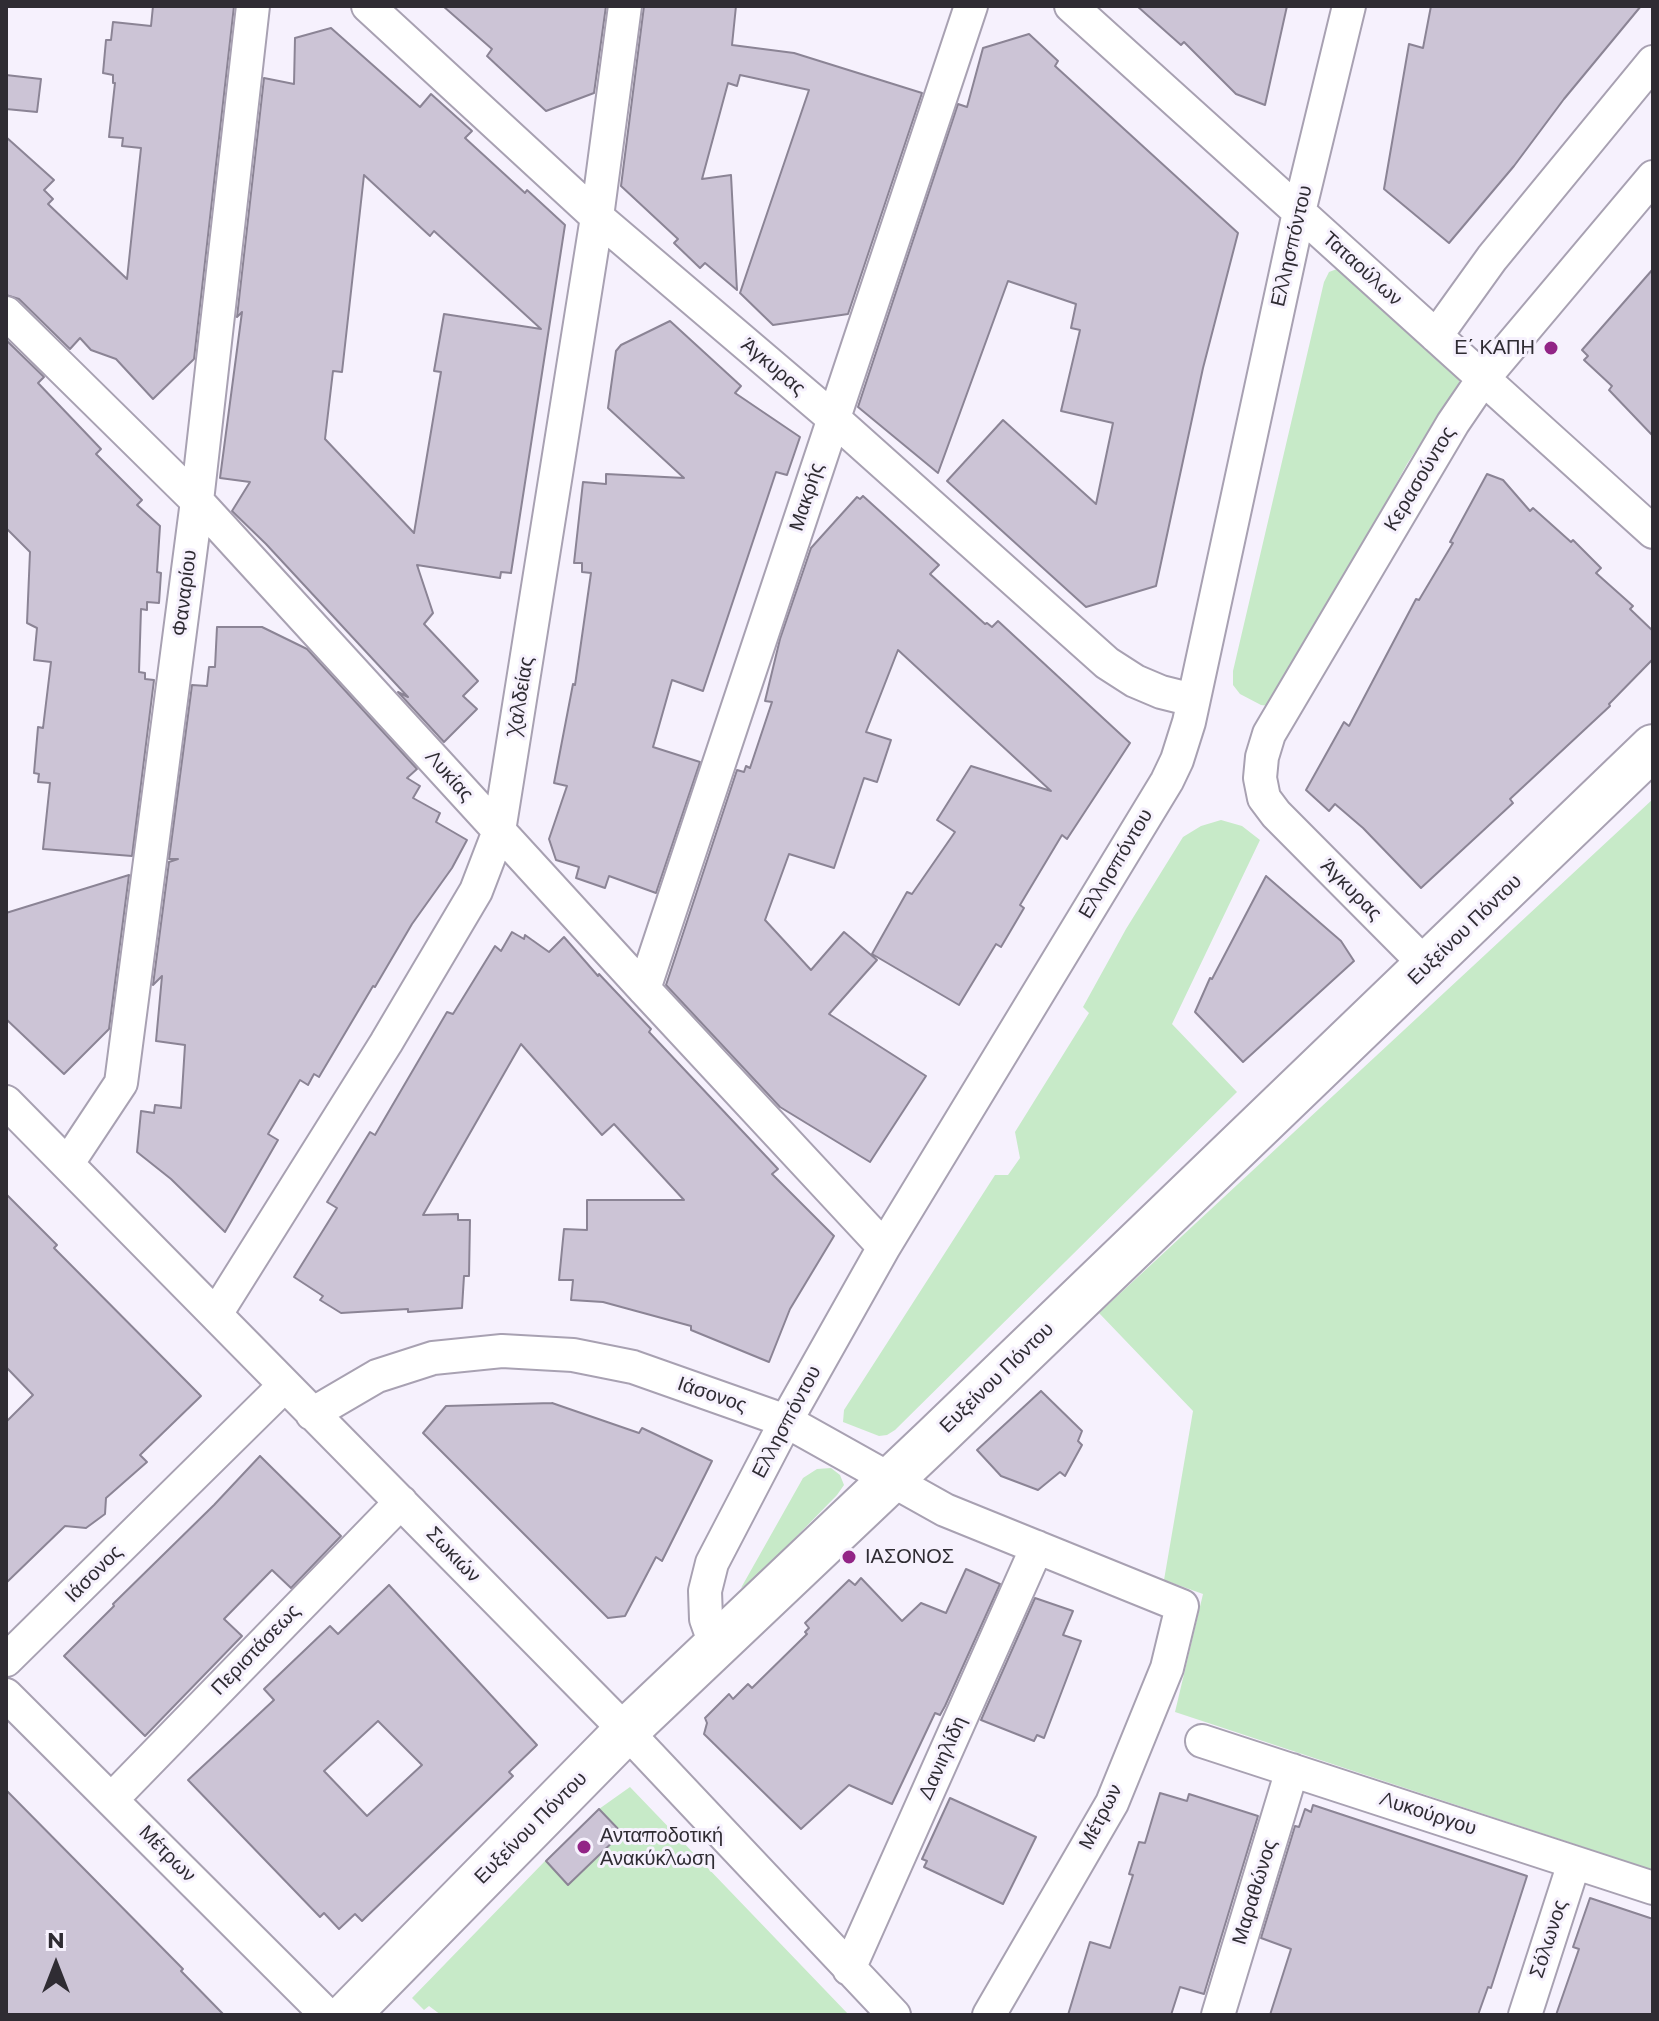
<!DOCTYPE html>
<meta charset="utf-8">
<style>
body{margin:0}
#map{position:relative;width:1659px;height:2021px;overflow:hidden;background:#f6f1fd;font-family:Montserrat,sans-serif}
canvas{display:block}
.frame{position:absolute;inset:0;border:8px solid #2f2c33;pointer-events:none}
.north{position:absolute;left:16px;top:1925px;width:80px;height:80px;-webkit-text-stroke:6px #f6f1fd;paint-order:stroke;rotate:0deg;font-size:22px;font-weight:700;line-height:32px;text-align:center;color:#2f2c33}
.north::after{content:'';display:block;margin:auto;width:28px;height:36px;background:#2f2c33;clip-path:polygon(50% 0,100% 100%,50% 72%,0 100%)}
</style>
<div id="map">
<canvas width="1659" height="2021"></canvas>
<div class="frame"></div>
<div class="north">N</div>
</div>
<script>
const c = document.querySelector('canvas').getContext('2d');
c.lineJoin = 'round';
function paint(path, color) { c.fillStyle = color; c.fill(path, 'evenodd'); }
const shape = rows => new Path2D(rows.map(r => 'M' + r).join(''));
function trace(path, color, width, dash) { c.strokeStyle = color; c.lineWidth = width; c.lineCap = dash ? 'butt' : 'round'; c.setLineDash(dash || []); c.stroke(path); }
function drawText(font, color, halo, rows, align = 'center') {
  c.font = font + ' Montserrat,sans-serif'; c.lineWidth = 6; c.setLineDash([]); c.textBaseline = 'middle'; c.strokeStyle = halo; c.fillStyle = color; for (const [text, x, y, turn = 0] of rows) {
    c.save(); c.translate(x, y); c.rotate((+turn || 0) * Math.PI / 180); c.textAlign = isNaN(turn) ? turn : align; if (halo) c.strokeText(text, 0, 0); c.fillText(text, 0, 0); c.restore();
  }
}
paint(shape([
 [1337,269,1347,272,1459,372,1459,384,1407,464,1277,702,1269,706,1261,705,1240,694,1233,685,1233,671,1324,282,1329,272],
 [1653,799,1653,1870,1175,1712,1203,1594,1164,1580,1193,1411,1099,1313],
 [1221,820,1242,826,1260,840,1172,1024,1237,1092,895,1430,887,1435,879,1436,843,1422,844,1410,995,1175,1008,1175,1020,1158,1015,1132,1089,1013,1083,1007,1126,929,1183,837,1201,826],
 [831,1468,840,1475,844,1485,837,1495,752,1582,741,1588,803,1478,817,1469],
 [630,1787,849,2015,441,2015,429,2006,424,2010,412,1998,545,1861,599,1809]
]), '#c7eac8');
const building = shape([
 [153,6,234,6,194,359,153,399,116,359,91,350,80,338,70,349,19,299,6,295,6,137,54,180,44,190,53,199,48,204,127,279,141,148,122,146,123,138,109,137,115,83,113,83,113,75,103,73,106,40,111,40,113,22,151,26,153,6],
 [443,6,606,6,594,93,546,111,487,56,492,49,443,6],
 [644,6,736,6,732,45,794,53,922,93,848,314,773,325,740,293,809,90,740,75,737,86,728,83,702,179,731,175,737,290,705,263,700,268,674,243,678,239,621,186,644,6],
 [1137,6,1287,6,1265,105,1236,94,1184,42,1181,45,1137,6],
 [1431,6,1641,6,1564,99,1514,166,1449,243,1384,189,1409,44,1423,48,1431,6],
 [331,28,420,107,431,94,472,131,465,138,525,193,527,190,565,225,511,573,501,572,500,578,417,565,433,613,424,624,478,681,463,696,477,709,444,742,398,692,408,697,266,544,232,511,250,482,220,478,242,312,237,317,264,78,294,84,295,38,331,28],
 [364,175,430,236,434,231,541,329,444,314,434,371,441,372,414,533,325,439,333,371,342,372,364,175],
 [1029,34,1058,61,1055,66,1238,233,1203,368,1156,586,1086,607,947,481,1003,420,1096,504,1113,423,1061,411,1080,330,1071,328,1076,304,1008,281,938,473,858,407,958,104,967,107,983,48,1029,34],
 [6,75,41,79,37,112,6,109,6,75],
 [1653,269,1653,436,1609,390,1612,386,1584,360,1588,356,1582,350,1653,269],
 [670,321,741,386,735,393,800,437,787,475,776,472,703,691,672,680,653,747,700,762,656,893,609,876,605,888,576,878,579,867,556,860,549,839,567,786,554,783,573,684,575,685,591,573,582,572,582,563,574,563,583,482,606,484,606,474,684,478,608,408,616,351,621,345,670,321],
 [6,340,44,377,38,383,101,449,96,454,142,500,137,505,160,526,157,572,161,573,159,603,147,602,147,610,141,609,139,672,145,673,145,679,154,680,132,856,43,849,50,783,38,782,39,774,34,773,38,727,43,728,51,662,34,660,37,628,27,623,30,552,6,528,6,340],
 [1487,474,1503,480,1530,511,1533,508,1571,542,1573,540,1601,568,1596,573,1633,606,1630,609,1653,631,1653,659,1609,704,1610,706,1510,799,1513,803,1421,888,1363,828,1335,804,1329,811,1306,790,1344,722,1349,726,1416,599,1419,600,1453,543,1450,542,1487,474],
 [863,496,939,565,930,574,985,624,987,623,992,627,998,621,1130,743,1067,839,1062,835,1020,905,1024,908,1001,947,996,944,959,1005,872,954,907,892,912,894,955,832,937,820,971,766,1051,791,898,650,866,732,891,740,877,782,864,778,834,868,789,854,765,920,811,970,844,932,877,960,829,1014,926,1076,870,1162,780,1107,666,985,736,773,737,770,744,772,746,766,750,768,772,702,765,701,780,639,811,548,857,497,860,499,863,496],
 [217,627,262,627,307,649,417,769,407,778,420,786,413,798,440,813,436,822,467,840,452,868,412,924,375,987,373,986,319,1077,314,1074,308,1085,300,1080,268,1134,278,1140,225,1232,171,1179,137,1152,141,1111,154,1113,155,1105,181,1108,185,1045,156,1041,162,976,153,985,169,862,178,859,169,859,192,685,207,686,209,667,215,667,217,627],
 [129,875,109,1029,64,1074,6,1019,6,913,129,875],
 [1266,876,1341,941,1354,961,1243,1062,1195,1012,1210,978,1212,979,1266,876],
 [512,932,524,939,525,935,549,952,564,937,598,976,599,974,651,1029,649,1032,778,1169,772,1174,834,1236,790,1309,769,1362,691,1330,691,1326,603,1302,571,1300,573,1280,559,1280,564,1229,587,1230,587,1200,684,1200,614,1124,602,1135,521,1044,423,1215,458,1214,458,1220,470,1220,469,1276,464,1276,462,1308,408,1312,408,1309,341,1313,320,1300,323,1296,294,1277,337,1208,327,1202,370,1132,375,1135,447,1012,453,1014,495,946,501,951,512,932],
 [6,1194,57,1245,54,1248,201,1396,140,1455,147,1462,106,1498,105,1514,86,1528,65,1526,6,1583,6,1422,33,1395,6,1367,6,1194],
 [1041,1391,1082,1431,1078,1441,1082,1445,1065,1476,1060,1472,1038,1490,1001,1476,977,1450,1041,1391],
 [552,1403,639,1433,642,1428,712,1461,662,1561,656,1557,625,1616,608,1618,423,1433,446,1406,552,1403],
 [260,1456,341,1536,291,1588,272,1570,224,1619,242,1636,145,1736,64,1656,114,1606,113,1604,214,1505,260,1456],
 [966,1569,1000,1584,945,1706,940,1715,935,1713,892,1804,849,1785,801,1829,704,1734,707,1723,705,1718,729,1694,733,1699,748,1684,752,1688,807,1634,805,1632,809,1628,805,1623,849,1580,855,1585,861,1578,902,1621,921,1603,946,1613,966,1569],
 [389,1585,537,1745,509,1772,513,1776,362,1921,355,1914,339,1929,324,1913,320,1917,188,1780,274,1700,264,1689,330,1626,338,1634,389,1585],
 [378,1721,422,1765,367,1816,324,1771,378,1721],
 [1035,1598,1073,1611,1063,1635,1081,1641,1044,1738,1037,1735,1034,1741,981,1720,1035,1598],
 [6,1790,183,1969,181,1971,224,2015,6,2015,6,1790],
 [1160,1793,1187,1801,1189,1794,1258,1816,1204,1994,1180,1987,1171,2015,1068,2015,1090,1942,1110,1948,1133,1875,1129,1874,1139,1842,1145,1843,1160,1793],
 [950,1798,1036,1837,1003,1904,924,1867,927,1861,922,1859,950,1798],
 [1313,1805,1527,1876,1491,1988,1488,1987,1478,2015,1270,2015,1291,1949,1261,1938,1295,1826,1299,1827,1305,1809,1311,1812,1313,1805],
 [599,1809,622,1833,568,1885,546,1861,599,1809],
 [1590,1898,1653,1919,1653,2015,1556,2015,1579,1949,1573,1947,1590,1898]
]);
paint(building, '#ccc4d6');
trace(building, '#8b8495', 2);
const street = shape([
 [368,6,597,217,833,418,1107,663,1135,681,1161,692,1193,700],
 [1071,6,1653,532],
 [6,313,197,501,644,989,884,1247],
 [1436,336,1492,258,1653,62],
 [1427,966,1276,814,1264,798,1260,778,1262,757,1269,734,1453,423,1483,379,1653,177],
 [644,989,971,6],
 [6,1102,626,1731,894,2015],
 [68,1163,121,1083,197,501,253,6],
 [216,1314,386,1043,476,891,499,831,597,217,625,6],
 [312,1414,377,1376,433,1358,502,1351,573,1355,633,1367,786,1421,945,1510,1182,1606,1167,1668,1112,1803,989,2015],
 [716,1647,706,1619,705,1591,712,1563,786,1421,884,1247,1167,781,1177,760,1189,722,1299,212,1349,6],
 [6,1660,284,1386],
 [6,1695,327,2015],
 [1202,1741,1653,1888],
 [112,1799,401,1502],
 [849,1969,1037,1547],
 [1218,2015,1292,1770],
 [1525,2015,1574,1863]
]);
const secondary = shape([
 [347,2015,626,1731,934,1439,1653,747]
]);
trace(street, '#a8a1b2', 36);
trace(secondary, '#a8a1b2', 48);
trace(street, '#fff', 32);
trace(secondary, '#fff', 44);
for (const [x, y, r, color] of [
 [1551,348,8,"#922486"],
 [849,1557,8,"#922486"],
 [584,1847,8,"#922486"]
]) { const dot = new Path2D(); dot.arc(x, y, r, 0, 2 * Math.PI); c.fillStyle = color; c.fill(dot); trace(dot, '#f6f1fd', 3); }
drawText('20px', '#2f2c33', '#f6f1fd', [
 ["Ελλησπόντου",1292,246,-77],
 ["Ταταούλων",1362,269,42],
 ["Άγκυρας",773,367,40],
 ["Κερασούντος",1420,479,-59],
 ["Μακρής",807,497,-72],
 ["Φαναρίου",185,593,-83],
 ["Χαλδείας",521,696,-81],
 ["Λυκίας",449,776,48],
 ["Ελλησπόντου",1116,864,-59],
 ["Άγκυρας",1351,890,45],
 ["Ευξείνου Πόντου",1465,930,-44],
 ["Ευξείνου Πόντου",997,1378,-44],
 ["Ιάσονος",712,1395,19],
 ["Ελλησπόντου",787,1422,-62],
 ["Σωκιών",453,1555,46],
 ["Ιάσονος",94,1574,-45],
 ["Περιστάσεως",256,1650,-46],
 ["Δανιηλίδη",943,1758,-66],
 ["Λυκούργου",1428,1814,18],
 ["Μέτρων",1101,1817,-63],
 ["Ευξείνου Πόντου",531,1828,-45],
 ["Μέτρων",167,1854,45],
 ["Μαραθώνος",1255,1892,-73],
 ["Σόλωνος",1549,1939,-72]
]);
drawText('20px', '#2f2c33', '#f6f1fd', [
 ["Ε΄ ΚΑΠΗ",1535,348,"right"],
 ["ΙΑΣΟΝΟΣ",865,1557],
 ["Ανταποδοτική",600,1836],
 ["Ανακύκλωση",600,1859]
], 'left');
</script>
